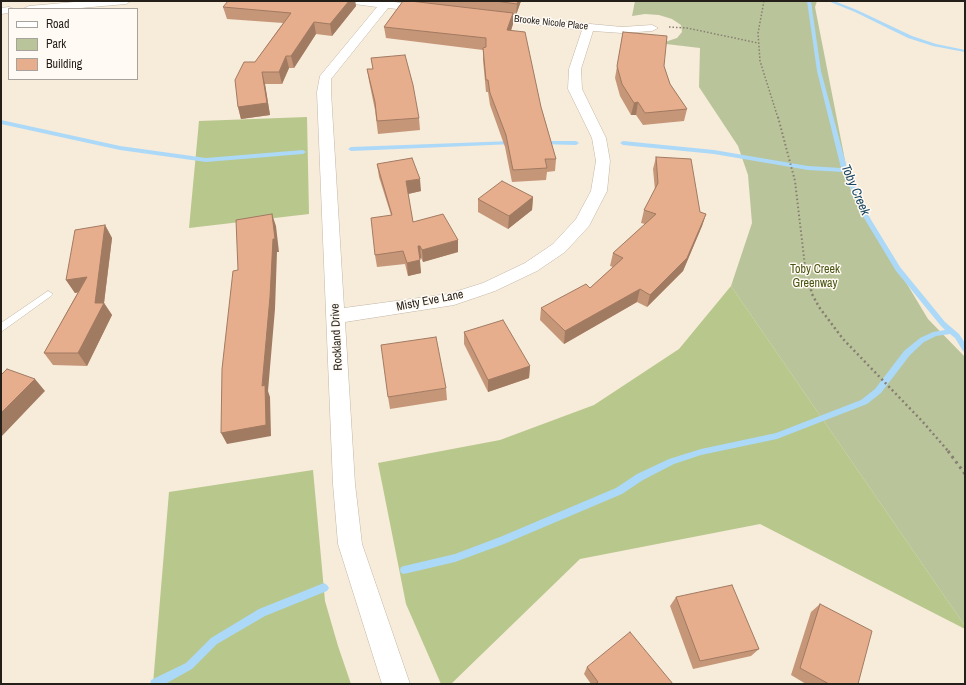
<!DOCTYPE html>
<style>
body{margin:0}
#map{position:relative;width:966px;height:685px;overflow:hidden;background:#f7ebda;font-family:"Archivo Narrow",sans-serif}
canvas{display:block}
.frame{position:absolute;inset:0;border:2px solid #241f19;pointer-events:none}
.legend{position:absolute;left:8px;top:8px;width:130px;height:72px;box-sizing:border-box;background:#fffaf3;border:1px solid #a7a29c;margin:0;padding:5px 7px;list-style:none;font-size:12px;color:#241f19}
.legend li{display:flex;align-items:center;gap:8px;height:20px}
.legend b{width:20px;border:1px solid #a7a29c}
</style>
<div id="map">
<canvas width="966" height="685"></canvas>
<div class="frame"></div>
<ul class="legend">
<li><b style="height:5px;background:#fff"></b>Road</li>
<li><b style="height:11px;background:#b9c49a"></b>Park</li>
<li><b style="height:11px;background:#e6ae8c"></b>Building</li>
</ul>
</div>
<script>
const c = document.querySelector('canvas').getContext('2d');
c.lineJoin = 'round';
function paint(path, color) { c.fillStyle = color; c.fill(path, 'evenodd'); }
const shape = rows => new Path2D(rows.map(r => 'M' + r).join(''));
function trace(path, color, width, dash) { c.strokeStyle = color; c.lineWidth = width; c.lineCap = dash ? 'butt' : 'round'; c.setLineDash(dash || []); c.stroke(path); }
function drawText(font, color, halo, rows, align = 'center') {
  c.font = font + ' "Archivo Narrow",sans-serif'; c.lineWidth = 3; c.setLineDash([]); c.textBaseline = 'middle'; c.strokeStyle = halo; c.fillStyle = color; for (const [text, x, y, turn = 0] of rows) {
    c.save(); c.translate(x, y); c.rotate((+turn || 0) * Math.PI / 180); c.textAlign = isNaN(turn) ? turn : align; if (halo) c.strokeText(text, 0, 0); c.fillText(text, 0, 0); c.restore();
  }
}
paint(shape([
 [635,1,817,1,815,7,851,191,928,319,965,357,965,626,731,286,752,223,748,175,738,146,699,87,700,48,649,42,665,42,677,38,682,32,681,25,672,19,659,15,645,14,632,16]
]), '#b9c49a');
paint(shape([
 [307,117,309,214,189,228,199,121],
 [731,286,965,626,965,629,760,524,580,559,451,684,441,684,406,604,378,463,500,440,594,405,679,349],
 [313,470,325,601,338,646,351,684,153,684,169,492]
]), '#b8c78c');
paint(shape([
 [807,1,811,1,821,71,847,168,870,218,900,267,945,322,959,334,965,343,965,352,963,351,955,338,950,334,936,336,924,342,910,355,881,393,867,404,777,439,701,455,674,464,643,480,622,494,504,544,455,562,404,574,401,573,400,570,401,567,404,566,455,554,500,537,616,488,637,474,669,459,701,449,776,433,861,400,875,389,904,351,920,338,933,332,945,330,941,326,896,271,864,218,843,172,808,170,714,154,623,145,620,143,623,141,714,150,808,166,841,168,817,71,807,1],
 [828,1,834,1,857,10,912,36,936,44,965,50,965,52,933,46,908,38,855,12,828,1],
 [1,120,120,146,206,158,303,150,306,152,303,154,206,162,120,150,1,124,1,120],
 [512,141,515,143,514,144,351,151,348,149,351,147,512,141],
 [543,141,576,141,579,143,576,145,541,144,540,143,543,141],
 [324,583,327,585,329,588,327,591,265,616,217,644,192,669,165,684,150,684,151,680,186,663,211,638,259,609,324,583]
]), '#acd9f8');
const lane = shape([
 [48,291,53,294,51,296,1,332,1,323,48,291]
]);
const street = shape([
 [86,1,131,1,126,4,69,9,23,9,29,6,86,1],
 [349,1,386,1,426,6,432,9,426,12,388,8,331,79,331,92,344,308,448,294,483,283,525,263,553,244,576,219,591,191,596,161,592,138,568,89,569,69,582,30,488,19,482,16,484,14,622,27,652,25,658,28,652,31,622,33,593,31,581,69,582,89,606,138,610,161,607,191,589,226,565,252,537,271,495,291,454,305,345,322,355,484,362,544,410,684,382,684,338,544,333,484,317,92,320,76,377,7,354,4,349,1],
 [9,7,14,9,9,9,9,13,1,14,1,8,9,7]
]);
trace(lane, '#c2b6a6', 1);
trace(street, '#c2b6a6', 1);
trace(shape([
 [764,1,758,33,760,61,778,118],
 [669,27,687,28,758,43]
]), '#877e73', 1.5, [1.5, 2]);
trace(shape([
 [778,117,795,181,805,266]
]), '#877e73', 2, [1.5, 2.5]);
trace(shape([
 [805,265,812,294,819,307,843,339,922,421,949,452]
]), '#877e73', 2.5, [2, 3]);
trace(shape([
 [948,451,965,474]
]), '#877e73', 3, [2.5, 4]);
paint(lane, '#fff');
paint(street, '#fff');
paint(shape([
 [228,1,355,1,356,6,332,36,316,34,294,68,289,68,282,84,265,84,270,115,241,119,238,107,255,62,283,23,227,19,223,7],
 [403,1,521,1,516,15,513,15,513,24,511,31,541,107,556,159,555,171,547,172,546,180,512,182,505,147,490,105,488,92,486,92,483,60,483,50,386,38,384,27],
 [623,32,664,66,670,84,687,109,684,121,643,125,636,115,631,115,620,96,615,78],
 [371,58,419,118,420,130,378,134,375,110,369,81,367,69,373,69],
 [656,157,700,212,706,214,702,226,683,271,647,307,637,302,564,344,540,320,541,308,590,288,613,267,610,266,613,253,645,224,641,223,644,210,655,190,653,169],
 [377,164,421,191,408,194,413,222,458,252,423,262,421,258,419,259,421,273,408,276,405,264,377,267,375,255,391,215,379,177],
 [533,197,532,210,508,229,478,212,478,199],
 [105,225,112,238,104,303,112,315,87,366,53,365,44,353,78,292,75,293,66,280],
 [464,332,530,366,529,378,488,392,464,344],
 [446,388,447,400,390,409,388,397],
 [676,597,759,649,751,656,693,669,670,606],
 [820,604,858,684,806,684,791,675,811,612],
 [587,667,673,684,591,684,584,674]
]), '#c69678');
paint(shape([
 [349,1,355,1,356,6,332,36,330,24],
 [518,1,521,1,516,15,517,4],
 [513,13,513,24,507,42,507,30],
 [314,22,316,34,294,68,291,56],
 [286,56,289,68,282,84,279,72],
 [262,72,265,84,270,115,241,119,238,107],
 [638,102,636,115,631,115,634,103],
 [420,179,421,191,408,194,406,181],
 [533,197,532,210,508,229,509,216],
 [272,214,276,226,279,252,277,252,275,309,268,391,270,397,271,436,227,444,221,433,262,386],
 [706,214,702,226,683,271,647,307,650,295],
 [105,225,112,238,104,303,112,315,87,366,78,353],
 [458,240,458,252,423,262,422,250],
 [418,246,420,246,421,258,419,259],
 [420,260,421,273,408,276,407,263],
 [87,277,95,289,75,293,66,280],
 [640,289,637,302,564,344,565,331],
 [530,366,529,378,488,392,488,380],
 [35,379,45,391,1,437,1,413]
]), '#a17a62');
const building = shape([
 [228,1,349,1,330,24,314,22,291,56,286,56,279,72,262,72,267,103,238,107,235,80,244,62,255,62,291,13,223,7,228,1],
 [403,1,410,1,513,13,507,30,525,32,541,107,556,159,545,159,547,168,513,170,506,135,490,93,488,80,486,80,483,48,486,47,486,38,384,27,403,1],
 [495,1,518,1,517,4,495,1],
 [623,32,667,36,664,66,670,84,687,109,645,113,638,102,634,103,622,84,617,66,623,32],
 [405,55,413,85,419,118,377,121,375,102,367,69,373,69,371,58,405,55],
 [656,157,691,159,700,212,706,214,687,258,650,295,640,289,565,331,541,308,586,284,590,288,623,258,613,253,656,214,644,210,658,183,656,157],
 [412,158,420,179,406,181,413,222,443,214,458,240,422,250,420,246,418,246,420,260,407,263,403,251,375,255,371,218,392,215,377,164,412,158],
 [502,181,533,197,509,216,478,199,502,181],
 [272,214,275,239,273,239,270,297,262,386,265,385,266,425,221,433,222,369,233,271,238,270,236,220,272,214],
 [105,225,95,303,104,303,78,353,44,353,87,277,66,280,75,230,105,225],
 [503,320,530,366,488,380,464,332,503,320],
 [436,337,446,388,388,397,381,345,436,337],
 [7,369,35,379,1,413,1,375,7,369],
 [732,585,759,649,700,661,676,597,732,585],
 [820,604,872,631,858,684,829,684,800,668,820,604],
 [630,632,673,684,595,684,598,682,587,667,630,632]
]);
paint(building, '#e6ae8c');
trace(building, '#a17a62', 1);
drawText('10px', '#241f19', '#fffaf3', [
 ["Brooke Nicole Place",551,23,6]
]);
drawText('12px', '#495514', '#fffaf3', [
 ["Toby Creek",815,270],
 ["Greenway",815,284]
]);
drawText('12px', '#241f19', '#fffaf3', [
 ["Misty Eve Lane",430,301,-11],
 ["Rockland Drive",337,337,-93]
]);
drawText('italic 13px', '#1a4661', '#fffaf3', [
 ["Toby Creek",855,190,67]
]);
</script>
